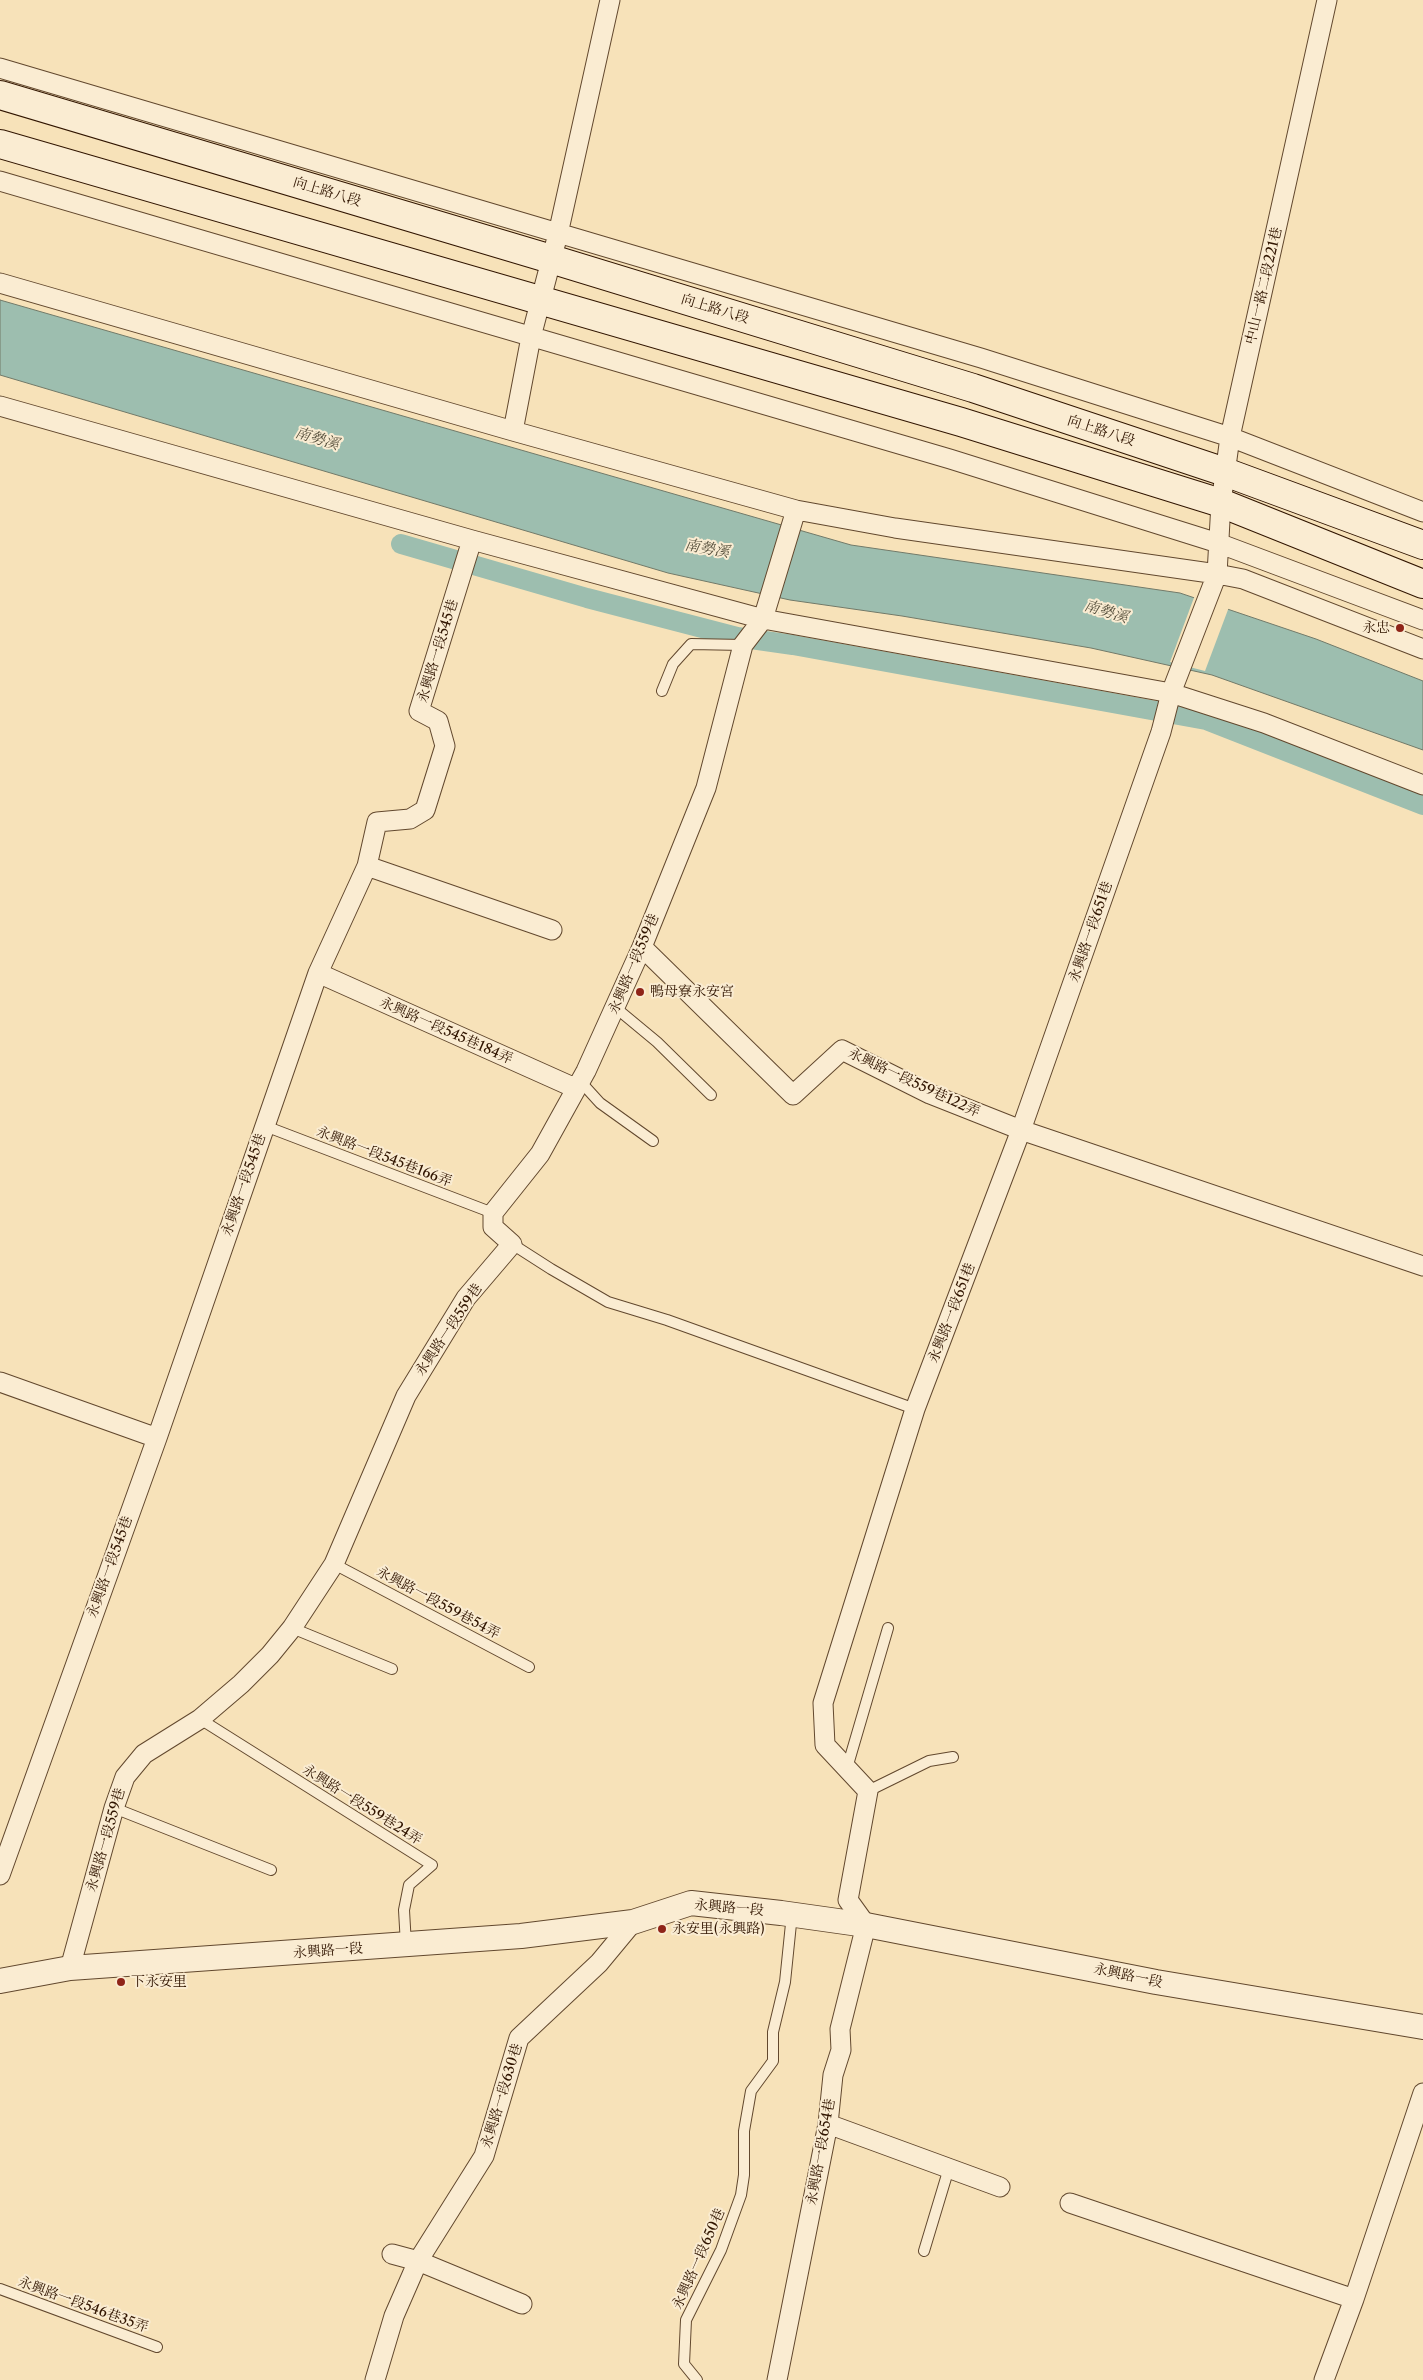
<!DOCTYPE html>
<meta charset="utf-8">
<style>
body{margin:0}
canvas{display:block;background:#f7e2b9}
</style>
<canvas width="1423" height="2380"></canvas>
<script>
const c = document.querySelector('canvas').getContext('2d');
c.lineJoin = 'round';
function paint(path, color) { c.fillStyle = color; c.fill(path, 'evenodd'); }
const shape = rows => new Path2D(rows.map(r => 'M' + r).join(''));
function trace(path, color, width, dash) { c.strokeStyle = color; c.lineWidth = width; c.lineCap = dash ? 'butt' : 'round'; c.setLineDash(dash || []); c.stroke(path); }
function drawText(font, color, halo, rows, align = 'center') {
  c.font = font + ' "Libre Caslon Text","Noto Serif TC",serif'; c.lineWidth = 4; c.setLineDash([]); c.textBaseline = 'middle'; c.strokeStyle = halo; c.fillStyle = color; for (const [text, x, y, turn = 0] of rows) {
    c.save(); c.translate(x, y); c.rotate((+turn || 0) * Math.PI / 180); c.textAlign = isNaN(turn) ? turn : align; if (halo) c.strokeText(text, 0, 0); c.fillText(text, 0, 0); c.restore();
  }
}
const water = shape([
 [0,300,851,545,1180,593,1316,639,1423,681,1423,750,1212,675,1091,648,902,616,790,600,668,573,0,375,0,300]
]);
paint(water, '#9dbeaf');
trace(water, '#727a69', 1);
paint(shape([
 [1195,595,1229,607,1205,671,1170,662]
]), '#f7e2b9');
trace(shape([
 [401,544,587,598,737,637,793,645,1206,720,1423,805]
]), '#9dbeaf', 20);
const service = shape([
 [662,691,673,664,691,644,743,645],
 [616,1008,657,1042,711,1095],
 [580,1081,600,1103,653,1141],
 [265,1126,493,1213],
 [512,1244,551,1269,608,1302,667,1320,915,1409],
 [334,1564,529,1667],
 [292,1628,392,1669],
 [200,1719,432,1865,409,1885,404,1910,406,1945],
 [847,1768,888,1628],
 [868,1791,929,1761,953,1757],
 [114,1808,271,1870],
 [924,2251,949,2168],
 [0,2289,157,2347],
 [697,2380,684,2364,686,2320,721,2250,741,2195,744,2175,744,2131,751,2091,773,2061,773,2032,785,1982,792,1914]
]);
const minor = shape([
 [0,68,981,358,1230,437,1423,512],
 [0,181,950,459,1218,543,1423,620],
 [0,283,513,431,796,510,895,528,1217,574,1243,579,1423,649],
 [0,406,472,540,763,619,1171,693,1264,723,1423,785],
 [513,431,531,337,558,234,610,0],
 [367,866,552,930],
 [642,947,793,1095,842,1050,930,1094,1021,1130,1423,1266],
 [318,973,575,1088],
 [0,1382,157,1438],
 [0,1875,157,1438,318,973,367,866,377,822,410,819,425,810,445,746,438,721,419,711,472,540],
 [70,1968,114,1808,125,1777,144,1754,200,1719,241,1684,270,1655,292,1628,334,1564,406,1396,466,1298,512,1244,493,1227,493,1213,540,1154,586,1071,642,947,706,788,743,645,763,619,796,510],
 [828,2124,1000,2187],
 [1070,2203,1354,2299],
 [392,2254,418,2261,522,2304],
 [375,2380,394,2316,418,2261,484,2156,519,2038,599,1963,633,1922],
 [777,2380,828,2124,833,2075,841,2050,840,2029,866,1925,848,1900,868,1791,825,1745,823,1703,915,1409,1021,1130,1161,732,1171,693,1217,574,1221,503,1230,437,1327,0],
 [1324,2380,1354,2299,1423,2093]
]);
const tertiary = shape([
 [0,1981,70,1968,521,1936,633,1922,691,1903,781,1913,866,1925,1156,1982,1423,2027]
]);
const secondary = shape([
 [0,95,551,259,973,388,1225,472,1423,545],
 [0,144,961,422,1221,503,1423,584]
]);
trace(service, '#62482e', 12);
trace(minor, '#62482e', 21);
trace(tertiary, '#62482e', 26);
trace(secondary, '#311500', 30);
trace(service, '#faecd2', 10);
trace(minor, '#faecd2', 19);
trace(tertiary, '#faecd2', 24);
trace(secondary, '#faecd2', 28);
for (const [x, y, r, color] of [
 [1400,628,5,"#8f2418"],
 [640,992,5,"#8f2418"],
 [662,1929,5,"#8f2418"],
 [121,1982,5,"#8f2418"]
]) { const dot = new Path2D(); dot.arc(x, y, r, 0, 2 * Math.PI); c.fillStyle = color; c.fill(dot); trace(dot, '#faecd2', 2); }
drawText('14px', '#311500', '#faecd2', [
 ["向上路八段",327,192,17],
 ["中山一路二段221巷",1264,286,-77],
 ["向上路八段",715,309,17],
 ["向上路八段",1101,431,18],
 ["永興路一段545巷",438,651,-73],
 ["永興路一段651巷",1091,932,-71],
 ["永興路一段559巷",634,964,-67],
 ["永興路一段545巷184弄",446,1031,24],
 ["永興路一段559巷122弄",914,1083,25],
 ["永興路一段545巷166弄",384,1157,21],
 ["永興路一段545巷",244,1185,-71],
 ["永興路一段651巷",952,1313,-69],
 ["永興路一段559巷",449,1330,-56],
 ["永興路一段545巷",110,1567,-70],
 ["永興路一段559巷54弄",438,1603,28],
 ["永興路一段559巷24弄",362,1805,32],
 ["永興路一段559巷",106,1840,-74],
 ["永興路一段",729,1908,5],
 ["永興路一段",328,1951,-4],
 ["永興路一段",1128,1976,12],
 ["永興路一段630巷",502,2096,-73],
 ["永興路一段654巷",821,2152,-80],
 ["永興路一段650巷",699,2259,-66],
 ["永興路一段546巷35弄",83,2305,20]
]);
drawText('14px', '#311500', '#faecd2', [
 ["永忠",1390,628,"right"],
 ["鴨母寮永安宮",650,992],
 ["永安里(永興路)",672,1929],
 ["下永安里",131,1982]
], 'left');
drawText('italic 15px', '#57503d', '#faecd2', [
 ["南勢溪",317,439,17],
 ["南勢溪",707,549,10],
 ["南勢溪",1106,612,17]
]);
</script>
